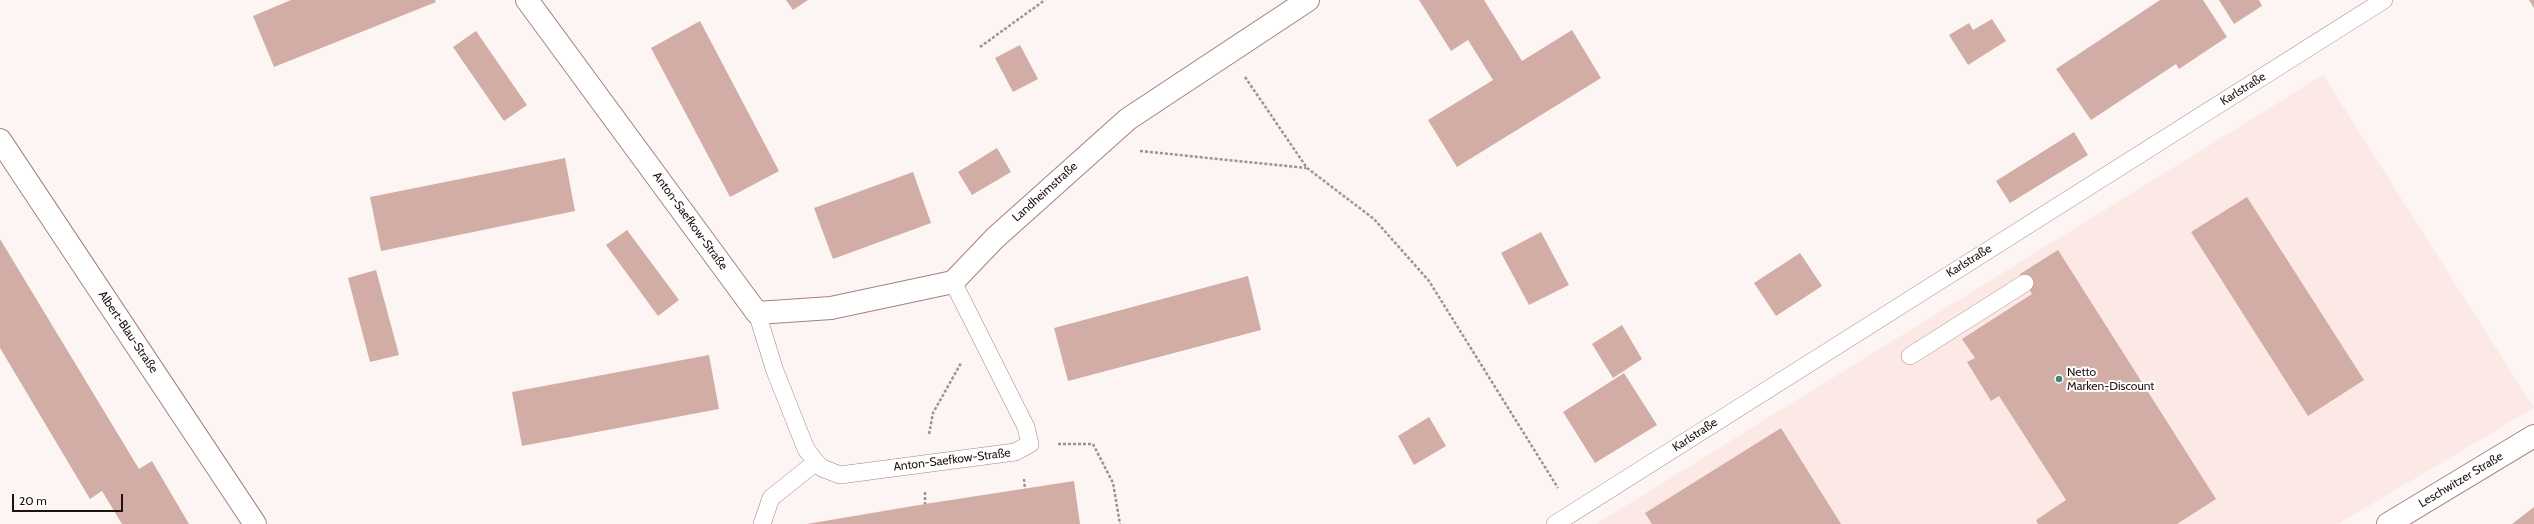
<!DOCTYPE html>
<meta charset="utf-8">
<style>
body{margin:0}
#map{position:relative;width:2534px;height:524px;overflow:hidden;background:#fcf5f3;font-family:Cabin,sans-serif}
canvas{display:block}
.scale{position:absolute;left:12px;top:494px;width:111px;height:18px;box-sizing:border-box;border:2px solid #1f1210;border-top:0;padding-left:5px;font-size:12px;line-height:14px;white-space:nowrap;color:#1f1210;-webkit-text-stroke:3px #fff;paint-order:stroke}
</style>
<div id="map">
<canvas width="2534" height="524"></canvas>
<div class="scale">20 m</div>
</div>
<script>
const c = document.querySelector('canvas').getContext('2d');
c.lineJoin = 'round';
function paint(path, color) { c.fillStyle = color; c.fill(path, 'evenodd'); }
const shape = rows => new Path2D(rows.map(r => 'M' + r).join(''));
function trace(path, color, width, dash) { c.strokeStyle = color; c.lineWidth = width; c.lineCap = dash ? 'butt' : 'round'; c.setLineDash(dash || []); c.stroke(path); }
function drawText(font, color, halo, rows, align = 'center') {
  c.font = font + ' Cabin,sans-serif'; c.lineWidth = 4; c.setLineDash([]); c.textBaseline = 'middle'; c.strokeStyle = halo; c.fillStyle = color; for (const [text, x, y, turn = 0] of rows) {
    c.save(); c.translate(x, y); c.rotate((+turn || 0) * Math.PI / 180); c.textAlign = isNaN(turn) ? turn : align; if (halo) c.strokeText(text, 0, 0); c.fillText(text, 0, 0); c.restore();
  }
}
paint(shape([
 [2323,75,2534,408,2338,524,1596,524]
]), '#fce9e6');
paint(shape([
 [291,0,435,0,436,2,274,67,253,16],
 [786,0,808,0,793,10],
 [1419,0,1484,0,1522,61,1572,30,1601,78,1457,167,1428,120,1493,80,1468,40,1451,51],
 [2160,0,2203,0,2227,37,2179,69,2176,64,2091,120,2056,69],
 [2219,0,2259,0,2262,6,2234,24],
 [2529,0,2534,0,2534,8],
 [1992,19,2006,41,1968,65,1949,35,1969,23,1973,30],
 [700,21,779,171,730,197,651,48],
 [476,31,527,105,504,121,453,47],
 [1020,45,1038,79,1013,92,995,58],
 [2074,132,2088,155,2010,203,1996,181],
 [997,148,1011,172,972,195,958,172],
 [565,158,575,211,381,251,370,197],
 [913,172,931,223,833,259,814,208],
 [2247,197,2364,380,2308,416,2191,232],
 [627,230,679,300,658,316,606,245],
 [1541,232,1569,285,1529,305,1501,253],
 [0,239,139,469,152,461,189,524,122,524,102,491,90,499,0,348],
 [2058,250,2216,499,2177,524,2038,524,2036,520,2066,500,1999,396,1991,401,1967,362,1975,358,1962,339,2032,294,2020,274],
 [1800,253,1822,286,1776,316,1754,283],
 [376,270,399,355,370,362,348,278],
 [1248,276,1261,330,1068,381,1054,328],
 [1622,325,1642,359,1613,378,1592,344],
 [709,355,719,409,522,446,512,392],
 [1624,373,1657,425,1595,463,1563,412],
 [1429,417,1446,446,1414,465,1398,436],
 [1781,428,1841,524,1652,524,1645,513],
 [1074,481,1080,524,807,524,925,504],
 [2534,507,2534,524,2512,524]
]), '#d1ada6');
const service = shape([
 [757,313,775,371,806,449,816,462],
 [1910,356,2025,283],
 [762,524,771,498,816,462,822,468,840,475,1015,452,1030,444,1026,427,953,282],
 [1555,524,2384,0]
]);
const minor = shape([
 [527,0,757,313,831,308,953,282,995,238,1128,119,1308,0],
 [0,140,255,524]
]);
const tertiary = shape([
 [2388,524,2534,436]
]);
trace(service, '#a5827c', 18);
trace(minor, '#a5827c', 24);
trace(tertiary, '#a5827c', 24);
trace(shape([
 [980,47,1045,0],
 [1245,77,1307,168,1374,219,1429,281,1558,488],
 [1140,151,1306,168],
 [929,434,933,413,961,363],
 [1058,444,1093,444,1113,483,1120,524],
 [1024,479,1025,489],
 [925,492,925,504]
]), '#9d9391', 2.5, [3, 2]);
trace(service, '#fff', 17);
trace(minor, '#fff', 22);
trace(tertiary, '#fff', 22);
for (const [x, y, r, color] of [
 [2059,379,4,"#42867a"]
]) { const dot = new Path2D(); dot.arc(x, y, r, 0, 2 * Math.PI); c.fillStyle = color; c.fill(dot); trace(dot, '#fff', 1.5); }
drawText('12px', '#1f1210', '#fff', [
 ["Karlstraße",2243,89,-32],
 ["Landheimstraße",1045,192,-42],
 ["Anton-Saefkow-Straße",690,221,54],
 ["Karlstraße",1969,261,-32],
 ["Albert-Blau-Straße",128,332,56],
 ["Karlstraße",1695,435,-33],
 ["Anton-Saefkow-Straße",952,460,-7],
 ["Leschwitzer Straße",2461,480,-31]
]);
drawText('12px', '#1f1210', '#fff', [
 ["Netto",2067,372],
 ["Marken-Discount",2067,386]
], 'left');
</script>
